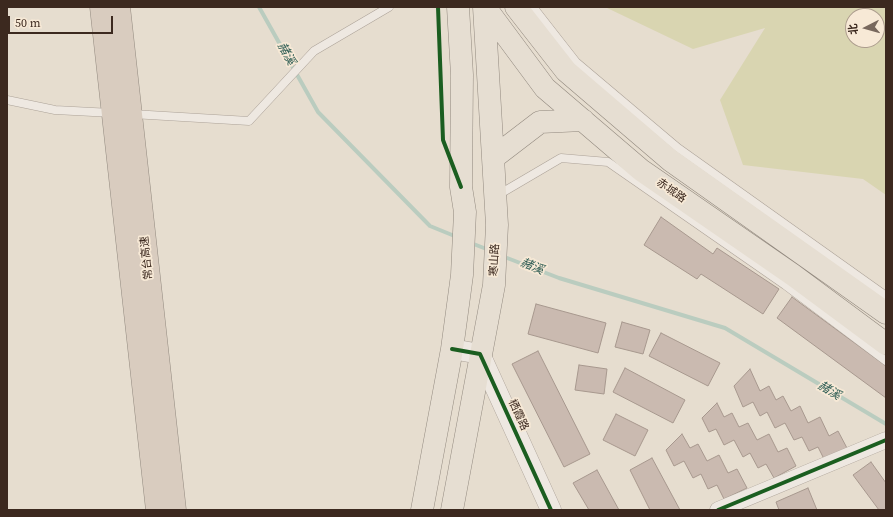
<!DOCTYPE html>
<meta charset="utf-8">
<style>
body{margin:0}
#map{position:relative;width:893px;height:517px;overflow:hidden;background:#e6ddcf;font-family:"Source Serif 4","Noto Sans SC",serif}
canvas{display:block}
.frame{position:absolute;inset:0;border:8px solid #3c291f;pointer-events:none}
.north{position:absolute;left:845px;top:8px;width:40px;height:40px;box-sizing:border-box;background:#f7e9d6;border:1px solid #ac9c8d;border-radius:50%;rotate:264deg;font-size:11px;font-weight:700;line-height:16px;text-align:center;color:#3c291f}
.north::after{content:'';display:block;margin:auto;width:14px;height:18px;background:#78685d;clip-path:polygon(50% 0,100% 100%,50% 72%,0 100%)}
.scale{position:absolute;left:8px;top:16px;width:105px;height:18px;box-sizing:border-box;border:2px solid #3c291f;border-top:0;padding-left:5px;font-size:12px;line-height:14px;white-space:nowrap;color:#3c291f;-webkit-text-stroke:3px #f7e9d6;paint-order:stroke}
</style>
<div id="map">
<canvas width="893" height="517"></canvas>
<div class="frame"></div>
<div class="north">北</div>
<div class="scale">50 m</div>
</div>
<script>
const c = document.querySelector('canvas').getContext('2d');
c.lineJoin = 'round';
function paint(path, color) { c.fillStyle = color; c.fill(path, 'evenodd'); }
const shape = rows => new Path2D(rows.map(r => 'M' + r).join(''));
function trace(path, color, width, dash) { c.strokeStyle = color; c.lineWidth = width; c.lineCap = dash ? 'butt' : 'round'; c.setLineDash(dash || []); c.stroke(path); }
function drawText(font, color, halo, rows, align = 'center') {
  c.font = font + ' "Source Serif 4","Noto Sans SC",serif'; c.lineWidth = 3.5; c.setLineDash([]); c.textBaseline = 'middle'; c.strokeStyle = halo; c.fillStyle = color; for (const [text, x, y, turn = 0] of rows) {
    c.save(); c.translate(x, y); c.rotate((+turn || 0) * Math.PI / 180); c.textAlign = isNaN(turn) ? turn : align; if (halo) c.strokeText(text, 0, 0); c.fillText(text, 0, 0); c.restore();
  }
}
paint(shape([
 [605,7,886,7,886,195,863,179,743,165,720,100,765,28,693,49],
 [853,16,877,16,877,40,853,40]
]), '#d9d5b1');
trace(shape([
 [259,7,318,112,430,226,457,237],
 [471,243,489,250],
 [502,256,559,278,725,328,886,424]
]), '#baccbf', 4);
const building = shape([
 [661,217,713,254,717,248,779,289,763,314,701,274,697,279,644,245,661,217],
 [792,297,886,366,886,398,777,318,792,297],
 [536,304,606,323,598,353,528,334,536,304],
 [622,322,650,330,643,354,615,347,622,322],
 [661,333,720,363,708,386,649,356,661,333],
 [538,351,590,454,564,467,512,364,538,351],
 [579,365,607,369,604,394,575,390,579,365],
 [625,368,685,400,673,423,613,392,625,368],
 [750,369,760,391,769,386,776,400,783,396,791,411,800,406,808,423,820,417,829,436,838,431,848,450,825,461,818,447,809,451,802,437,794,440,785,423,775,428,767,412,760,416,753,402,743,407,734,386,750,369],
 [717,403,724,417,732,413,739,427,748,423,757,440,769,434,778,452,787,448,796,466,774,478,766,464,758,468,750,453,743,457,734,440,724,445,716,429,709,432,702,418,717,403],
 [616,414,648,430,635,456,603,440,616,414],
 [682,434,690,448,698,444,707,461,719,455,728,473,737,469,747,488,724,499,717,485,708,489,701,474,693,478,684,461,674,466,666,450,682,434],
 [652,458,680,510,650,510,630,470,652,458],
 [871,462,886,483,886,510,879,510,853,475,871,462],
 [597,470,619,510,589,510,573,483,597,470],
 [808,488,817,510,779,510,776,502,808,488]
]);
paint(building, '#cabab0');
trace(building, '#a7988e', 1);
const service = shape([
 [533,7,576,62,678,148,886,296],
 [7,100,55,110,112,113],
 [132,114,249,121,314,51,389,7],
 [498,195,561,158,608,162,785,285,886,361]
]);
const minor = shape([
 [718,510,886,440]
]);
const tertiary = shape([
 [452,349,480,354,551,510]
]);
const primary = shape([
 [485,7,545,88,641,170,793,275,886,344],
 [516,7,566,71,670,160,886,313],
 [493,158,540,122,583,120],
 [422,510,452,349,462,275,465,212,461,187,462,75,458,7],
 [452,510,494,285,497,225,484,7]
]);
const motorway = shape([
 [101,7,157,510],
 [119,7,175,510]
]);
trace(service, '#aca298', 9);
trace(minor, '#aca298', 17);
trace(tertiary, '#aca298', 21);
trace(primary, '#91887e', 23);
trace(motorway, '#91887e', 23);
trace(service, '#eee8e1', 8);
trace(minor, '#eee8e1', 16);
trace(tertiary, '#eee8e1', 20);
trace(primary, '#e6ded2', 22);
trace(motorway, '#d9ccbf', 22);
trace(shape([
 [438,7,443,140,461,187],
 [452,349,480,354,551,510],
 [718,510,886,440]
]), '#1b5e20', 4);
drawText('11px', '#3c291f', '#f7e9d6', [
 ["赤城路",671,191,35],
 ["常台高速",147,258,-96],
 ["寒山路",495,260,-87],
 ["栖霞路",518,415,65]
]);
drawText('italic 12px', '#2d5c53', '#f7e9d6', [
 ["赭溪",286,54,61],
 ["赭溪",532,267,22],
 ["赭溪",829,391,31]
]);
</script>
